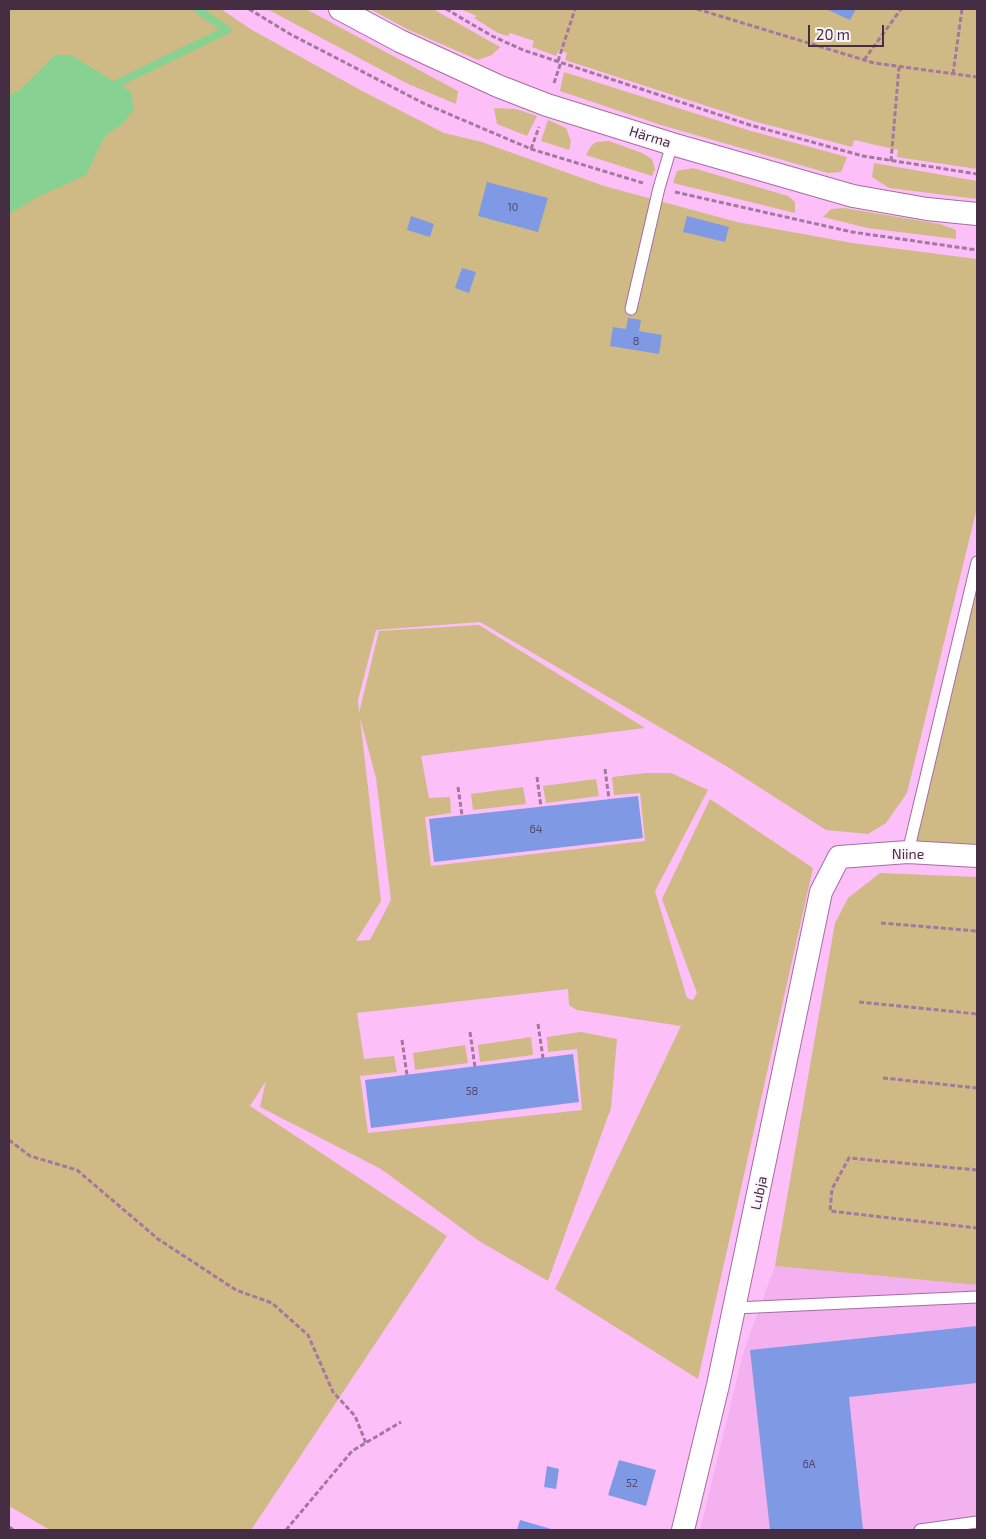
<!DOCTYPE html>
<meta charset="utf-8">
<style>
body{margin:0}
#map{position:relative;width:986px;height:1539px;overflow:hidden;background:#fcbff8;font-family:"Exo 2",sans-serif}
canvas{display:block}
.frame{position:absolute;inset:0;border:10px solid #452d43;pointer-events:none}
.scale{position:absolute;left:808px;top:25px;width:76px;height:22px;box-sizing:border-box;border:2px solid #452d43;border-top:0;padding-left:6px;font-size:15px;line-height:18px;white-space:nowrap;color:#452d43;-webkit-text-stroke:4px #fbf5fb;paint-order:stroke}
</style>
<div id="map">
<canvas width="986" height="1539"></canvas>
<div class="frame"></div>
<div class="scale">20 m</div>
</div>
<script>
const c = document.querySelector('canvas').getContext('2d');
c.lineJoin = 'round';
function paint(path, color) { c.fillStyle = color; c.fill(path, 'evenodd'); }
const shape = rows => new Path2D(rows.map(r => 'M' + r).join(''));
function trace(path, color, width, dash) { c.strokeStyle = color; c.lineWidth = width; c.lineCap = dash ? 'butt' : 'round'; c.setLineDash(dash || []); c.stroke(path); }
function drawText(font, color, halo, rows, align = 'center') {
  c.font = font + ' "Exo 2",sans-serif'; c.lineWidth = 4; c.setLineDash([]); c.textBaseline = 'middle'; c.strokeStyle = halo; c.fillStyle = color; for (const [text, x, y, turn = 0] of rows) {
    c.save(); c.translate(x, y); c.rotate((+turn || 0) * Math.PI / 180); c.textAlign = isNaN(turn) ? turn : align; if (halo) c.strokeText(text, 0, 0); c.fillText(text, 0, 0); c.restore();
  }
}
paint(shape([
 [775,1266,977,1285,977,1530,700,1530,744,1350]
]), '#f3b1ef');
paint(shape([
 [9,9,221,9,252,30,364,92,444,133,482,142,604,186,737,222,852,243,977,259,977,508,907,793,886,823,868,834,826,830,726,766,480,622,376,630,358,700,359,713,379,631,479,625,645,728,421,756,429,798,450,797,451,813,425,817,431,866,645,841,640,793,614,795,612,777,646,773,671,773,708,790,655,891,687,998,693,1000,697,993,662,899,710,799,813,868,698,1379,555,1289,681,1026,577,1010,569,1005,568,989,357,1013,364,1059,394,1056,397,1072,360,1076,368,1133,582,1110,577,1049,548,1052,547,1037,581,1032,617,1039,611,1108,548,1281,479,1241,381,1169,260,1107,266,1081,250,1106,447,1236,251,1530,50,1530,9,1506],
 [360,718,376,778,391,900,370,940,356,941,381,901],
 [267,9,306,9,458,91,456,104,406,83],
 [370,9,433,9,500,47,492,55,478,60,409,30],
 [460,9,977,9,977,169,897,157,898,150,854,140,852,147,753,121,565,60,567,53,559,50,556,56,532,47,534,41,510,33,508,36,498,33,474,18,477,16],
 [564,72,751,131,847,157,841,172,828,173,661,125,560,91],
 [494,108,516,109,537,116,527,136,497,124],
 [548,120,566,128,571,141,569,150,541,141],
 [609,141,642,153,652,159,655,169,652,176,586,155,591,146,596,142],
 [874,163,977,181,977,199,889,188,872,177],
 [693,168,788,196,795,202,795,213,673,183,677,171],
 [844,208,940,224,956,230,956,239,867,228,823,217,831,209],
 [977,581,977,856,908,852],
 [596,779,599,796,546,803,543,786],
 [523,787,526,804,473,810,471,794],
 [880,873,977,877,977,1285,775,1266,835,923,848,898],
 [531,1037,533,1055,480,1062,478,1045],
 [465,1045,468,1063,415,1070,413,1053]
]), '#cfba85');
paint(shape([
 [55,55,71,55,131,92,134,110,121,125,105,136,86,175,38,197,9,214,9,95,21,89]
]), '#87d293');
trace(shape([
 [108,88,227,30,197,9]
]), '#87d293', 8);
paint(shape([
 [826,9,856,9,850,20],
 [487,182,548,198,538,232,478,216],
 [411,216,434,224,430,237,407,230],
 [687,216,729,227,725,242,683,232],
 [462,268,476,272,469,293,455,288],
 [628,318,641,320,639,331,662,335,659,354,610,346,613,327,626,329],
 [638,796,643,838,434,862,429,819],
 [573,1054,579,1102,371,1128,365,1080],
 [977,1326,977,1383,849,1397,863,1530,770,1530,750,1350],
 [619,1460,656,1470,646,1506,608,1495],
 [547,1466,559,1469,556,1489,544,1487],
 [520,1520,551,1529,551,1530,517,1530]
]), '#7f99e5');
const service = shape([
 [631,309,659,188,672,144],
 [908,852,977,562],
 [735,1308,977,1297],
 [920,1530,977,1522]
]);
const minor = shape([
 [340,9,400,41,498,86,547,105,672,144,853,196,927,209,977,214],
 [683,1530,718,1385,821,892,839,857,908,852,977,856]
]);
trace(service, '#a56da2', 13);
trace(minor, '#a56da2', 24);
trace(shape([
 [249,9,290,34,423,103,531,149,643,183],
 [446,9,492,36,523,50,750,125,863,156,977,174],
 [697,9,874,63,977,77],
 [864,60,901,9],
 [558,61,575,9],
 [953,74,962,9],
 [554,83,561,62],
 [531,149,539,127],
 [891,161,899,67],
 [675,192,852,232,977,250],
 [605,769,609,799],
 [537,777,541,807],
 [458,787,462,815],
 [881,923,977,931],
 [859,1002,977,1014],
 [538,1024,543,1058],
 [470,1032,475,1067],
 [402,1040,407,1075],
 [883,1078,977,1088],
 [9,1140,30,1156,77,1170,158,1239,236,1290,272,1303,308,1335,333,1392,355,1416,366,1443],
 [977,1170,849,1158,832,1189,830,1211,977,1228],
 [9,1527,14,1530],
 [286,1530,352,1451,401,1422]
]), '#a2789f', 3, [5, 2.5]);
trace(service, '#fff', 11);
trace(minor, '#fff', 22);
drawText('11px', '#54486c', null, [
 ["10",513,207],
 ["8",636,341],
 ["64",536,829],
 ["58",472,1091],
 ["6A",809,1464],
 ["52",632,1483]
]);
drawText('14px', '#452d43', '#fbf5fb', [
 ["Härma",650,137,17],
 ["Niine",908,854],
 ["Lubja",759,1193,-78]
]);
</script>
